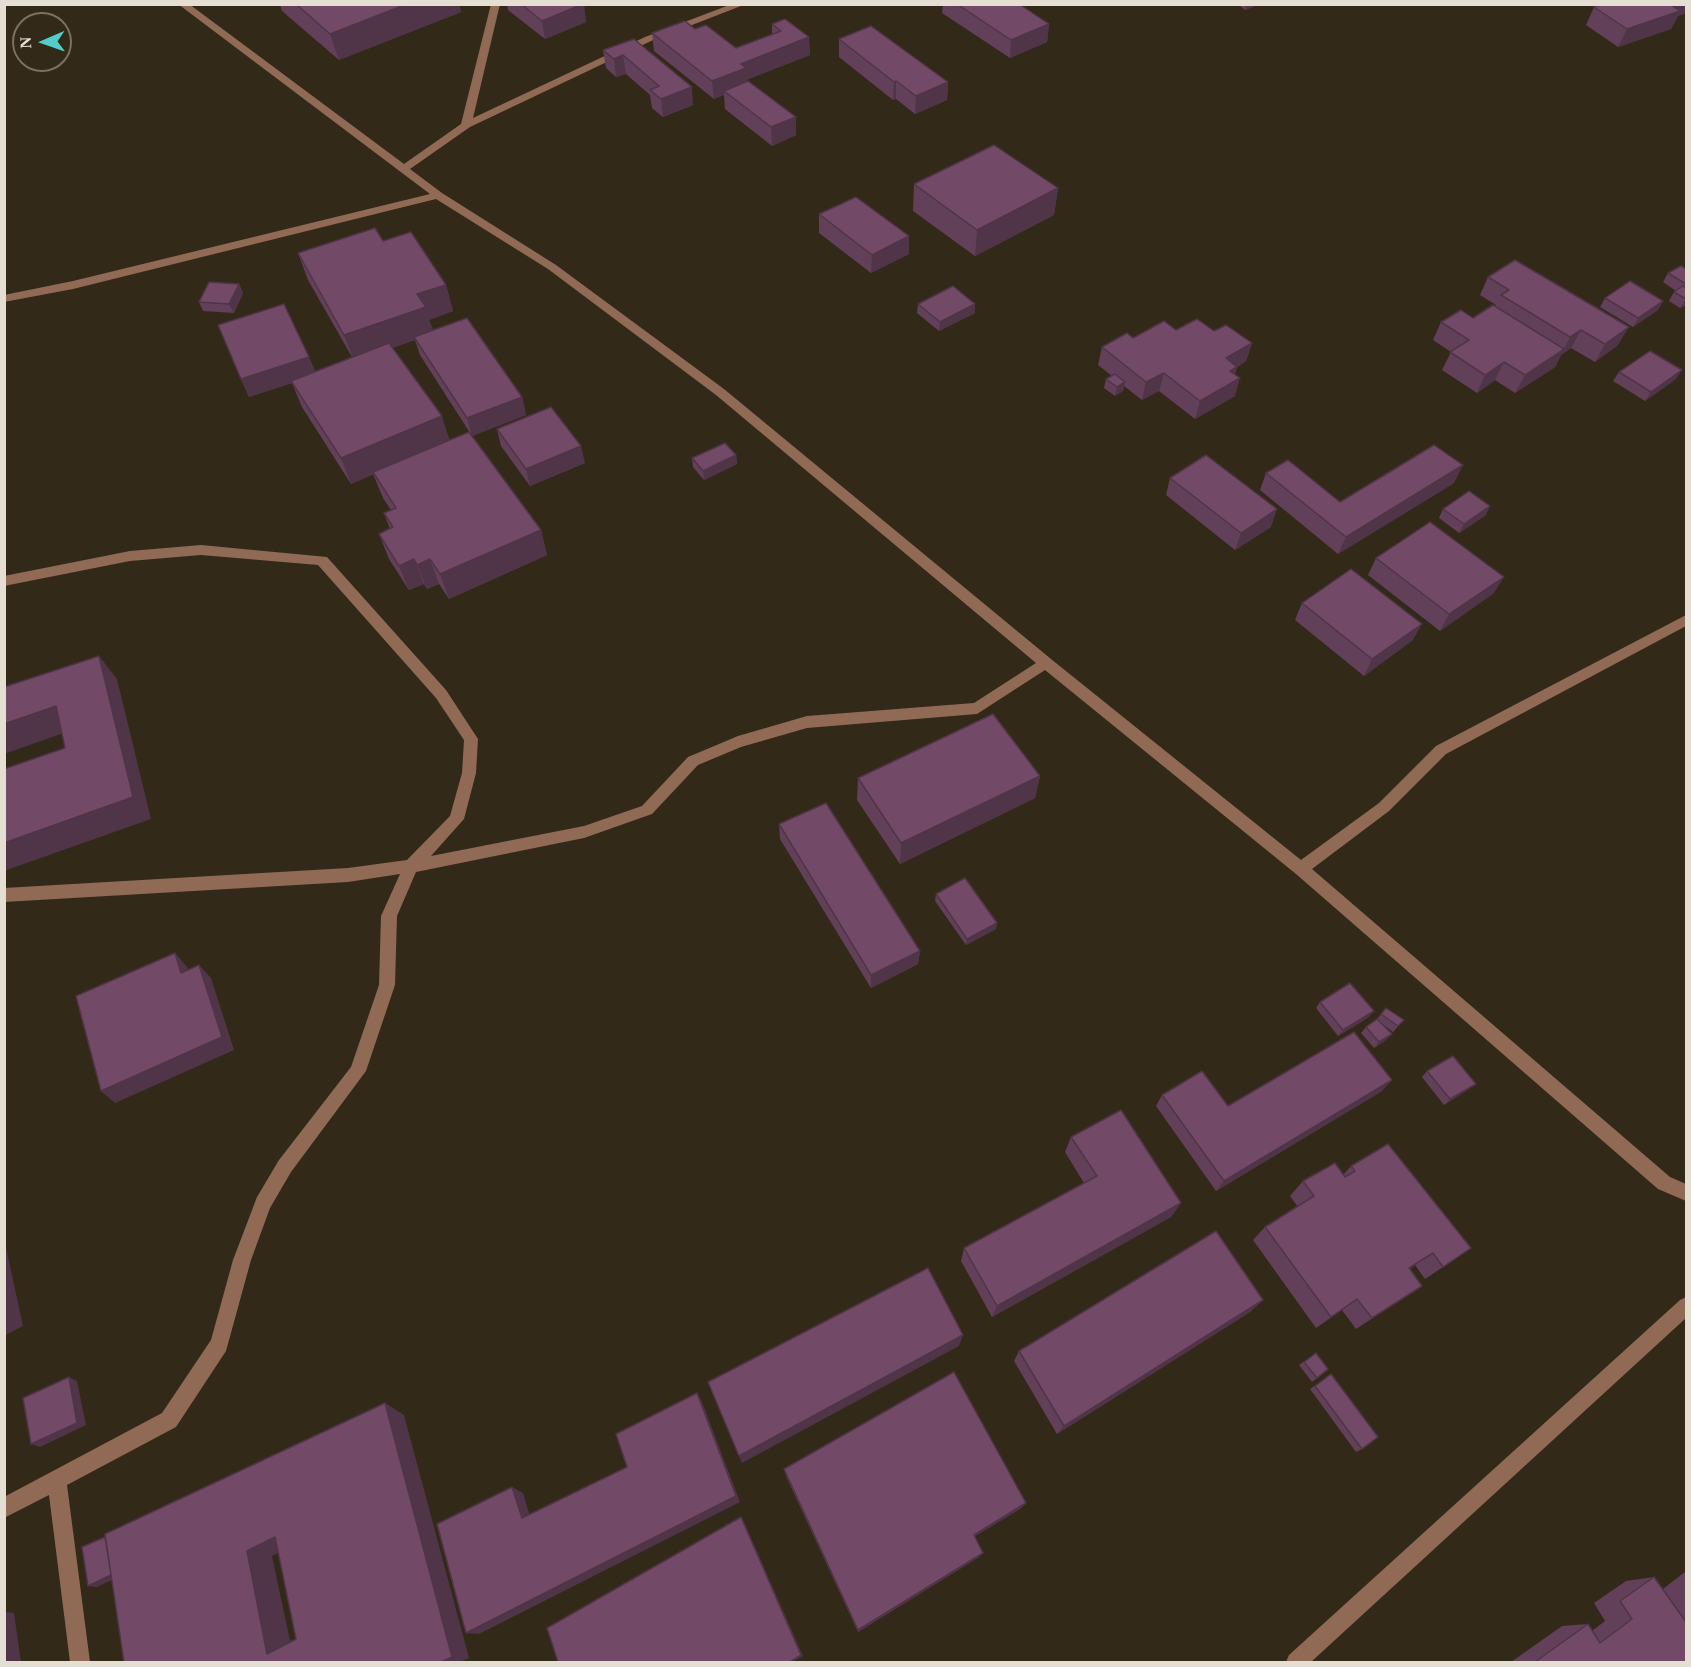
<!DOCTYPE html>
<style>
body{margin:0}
#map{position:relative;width:1691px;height:1667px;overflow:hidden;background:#332918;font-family:Georgia,serif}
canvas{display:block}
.frame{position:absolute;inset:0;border:6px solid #e4ded3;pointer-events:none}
.north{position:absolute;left:12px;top:12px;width:60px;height:60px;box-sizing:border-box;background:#332918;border:2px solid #7a7163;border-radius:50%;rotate:268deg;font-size:16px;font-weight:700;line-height:24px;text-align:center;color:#e4ded3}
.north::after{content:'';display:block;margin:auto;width:21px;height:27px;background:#53cdca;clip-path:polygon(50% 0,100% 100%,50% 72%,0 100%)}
</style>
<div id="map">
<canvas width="1691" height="1667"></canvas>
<div class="frame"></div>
<div class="north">N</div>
</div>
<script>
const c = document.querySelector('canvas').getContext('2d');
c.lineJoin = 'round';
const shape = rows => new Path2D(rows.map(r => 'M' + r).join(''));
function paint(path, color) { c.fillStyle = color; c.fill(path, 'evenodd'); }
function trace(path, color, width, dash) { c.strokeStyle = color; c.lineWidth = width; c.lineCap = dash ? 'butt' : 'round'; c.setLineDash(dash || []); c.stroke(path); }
paint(shape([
 [178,4,189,4,404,164,461,124,491,4,500,4,473,118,645,37,732,4,746,4,651,41,470,127,410,169,442,193,556,265,724,389,1051,659,1301,860,1379,803,1436,746,1686,615,1686,626,1446,754,1389,811,1312,869,1670,1177,1686,1184,1686,1201,1658,1189,1296,874,1045,670,977,714,807,728,741,747,698,765,652,814,584,838,416,872,397,916,395,985,366,1071,291,1172,270,1208,251,1260,226,1351,176,1427,67,1485,90,1662,70,1662,49,1495,4,1518,4,1497,162,1413,211,1340,233,1260,257,1197,279,1160,351,1067,379,985,381,916,400,874,348,882,4,902,4,888,348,868,407,860,450,816,462,773,464,740,436,698,318,565,201,555,130,561,4,586,4,576,130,551,201,545,327,557,446,690,478,739,476,773,464,819,431,856,584,826,642,806,688,757,738,736,807,716,974,703,1036,663,716,395,548,269,436,199,73,289,4,302,4,295,73,281,430,194,178,4],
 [1686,1297,1686,1318,1311,1662,1286,1662,1289,1655,1680,1300,1686,1297]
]), '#906a55');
paint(shape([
 [280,4,459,4,461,12,339,60,282,11],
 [507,4,590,4,584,7,586,22,545,39,508,10],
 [943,4,1019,4,1049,24,1047,42,1010,58,942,13],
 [1238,4,1260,4,1245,10],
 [1686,4,1686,13,1678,16,1671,29,1618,47,1586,25,1594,7],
 [772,24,809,37,810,55,746,80,796,135,772,146,725,109,724,95,714,99,654,51,652,33,695,29,736,48,772,34],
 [634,39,693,105,663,117,652,108,650,95,626,74,616,77,606,68,603,50],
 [839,39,948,82,947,100,915,114,896,99,893,100,839,57],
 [914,184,1058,188,1054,215,975,256,913,211],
 [819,214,909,254,871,273,819,233],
 [383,241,446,285,453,311,429,320,433,330,522,397,526,415,472,436,420,355,415,340,392,348,450,440,541,530,547,555,449,599,439,584,427,589,424,584,409,590,389,559,379,534,390,529,384,513,391,510,383,498,373,474,351,484,302,407,292,383,249,397,241,379,315,372,352,357,308,280,298,253],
 [1686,269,1686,305,1680,308,1669,301,1674,292,1676,291,1663,282,1668,273],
 [1488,277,1618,345,1595,362,1571,348,1561,355,1555,367,1515,393,1495,380,1477,393,1442,370,1451,352,1433,340,1441,322,1473,318,1495,307,1496,305,1480,295],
 [239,284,243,293,234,313,203,311,199,302],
 [1605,298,1663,301,1658,310,1633,327,1600,307],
 [918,304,975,313,939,331,917,313],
 [1176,330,1214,331,1252,343,1246,361,1237,367,1235,374,1235,396,1195,419,1159,391,1142,400,1124,386,1123,391,1115,396,1104,388,1106,379,1112,376,1098,365,1102,347,1133,338],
 [1619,372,1676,379,1645,401,1613,381],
 [497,429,585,463,530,486,501,446],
 [736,455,737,464,704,480,693,467,692,458],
 [1266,473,1340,502,1454,483,1338,554,1260,490],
 [1170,478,1271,527,1235,550,1166,495],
 [1443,509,1486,515,1459,533,1439,518],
 [1376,558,1494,593,1440,631,1368,575],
 [1302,603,1413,640,1364,676,1295,620],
 [1040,776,1035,798,900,864,857,800,858,778],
 [779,824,920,951,918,964,871,988,780,839],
 [936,894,996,929,966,945,935,901],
 [1320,1002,1369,1017,1338,1036,1316,1008],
 [1386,1008,1404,1020,1393,1032,1384,1025,1386,1040,1374,1048,1361,1033,1366,1027,1377,1019],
 [1427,1071,1469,1089,1444,1105,1422,1077],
 [1382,1091,1216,1191,1156,1106,1162,1095,1228,1106],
 [1071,1137,1181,1203,1171,1217,992,1317,961,1261,964,1248,1084,1183,1065,1152],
 [1351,1166,1452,1261,1425,1279,1415,1265,1410,1269,1422,1286,1356,1329,1342,1310,1316,1328,1253,1240,1265,1227,1298,1207,1290,1196,1303,1181,1343,1175],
 [1263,1300,1250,1312,1057,1434,1014,1361,1019,1351],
 [1316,1353,1317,1378,1312,1382,1299,1365],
 [1331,1374,1362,1449,1356,1452,1310,1389],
 [784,1469,1026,1503,1020,1509,975,1536,979,1557,858,1632,786,1476],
 [1686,1571,1686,1621,1663,1589],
 [1654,1577,1686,1662,1511,1662,1562,1626,1588,1624,1592,1631,1605,1621,1594,1603,1626,1581]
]), '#624059');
paint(shape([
 [407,4,459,4,461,12,339,60,330,34],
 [571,4,590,4,584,7,586,22,545,39,542,21],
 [1246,4,1260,4,1245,10],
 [1668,4,1686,4,1686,13,1678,16,1671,29,1618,47,1627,29],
 [1049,24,1047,42,1010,58,1011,40],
 [809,37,810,55,746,80,747,86,724,91,724,95,714,99,712,81,741,64],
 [623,55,626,74,616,77,614,59],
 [896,81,896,99,893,100,894,82],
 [948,82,947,100,915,114,916,96],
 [692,87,693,105,663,117,661,99],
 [796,117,796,135,772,146,771,127],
 [1058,188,1054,215,975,256,977,230],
 [909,236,909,254,871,273,872,255],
 [239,284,243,293,234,313,229,304],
 [446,285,453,311,429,320,434,333,414,337,415,340,354,361,344,335,417,294],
 [1686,299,1686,305,1680,308],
 [1663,301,1658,310,1633,327,1638,318],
 [975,304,975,313,939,331,940,322],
 [1629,327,1618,345,1595,362,1605,344],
 [1581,330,1571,348,1561,355,1555,367,1515,393,1525,375,1564,349,1570,337],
 [1252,343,1246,361,1220,376,1226,358],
 [309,357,317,375,249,397,241,379],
 [1504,362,1495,380,1477,393,1485,375],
 [1237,367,1232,382,1240,378,1235,396,1195,419,1200,401,1230,371],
 [1682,370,1676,379,1645,401,1651,392],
 [1164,373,1159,391,1142,400,1146,382],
 [1125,382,1123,391,1115,396,1117,387],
 [522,397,526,415,472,436,467,418],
 [442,416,450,442,351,484,341,458],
 [581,446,585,463,530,486,526,469],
 [736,455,737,464,704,480,703,471],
 [1463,465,1454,483,1338,554,1346,537],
 [1490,506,1486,515,1459,533,1464,524],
 [1277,509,1271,527,1235,550,1241,533],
 [541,530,547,555,449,599,440,574],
 [414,559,424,584,409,590,399,566],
 [430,559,439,584,427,589,417,565],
 [1504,577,1494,593,1440,631,1449,614],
 [1422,624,1413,640,1364,676,1372,659],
 [99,656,117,679,151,819,4,871,4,843,133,797],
 [56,706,75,729,4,754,4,724],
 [1040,776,1035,798,900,864,901,843],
 [997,923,996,929,966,945,967,939],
 [920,951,918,964,871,988,871,975],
 [175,953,187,967,193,986,181,973],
 [199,965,211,978,234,1050,115,1103,101,1091],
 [1374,1011,1369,1017,1338,1036,1343,1030],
 [1392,1034,1386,1040,1374,1048,1379,1042],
 [1392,1080,1382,1091,1216,1191,1224,1181],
 [1476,1084,1469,1089,1444,1105,1450,1099],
 [1181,1203,1171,1217,992,1317,997,1306],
 [4,1238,23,1326,4,1336],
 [1357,1299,1342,1310,1316,1328,1331,1317],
 [1263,1300,1250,1312,1057,1434,1064,1426],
 [963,1335,959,1346,742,1463,739,1456],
 [69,1377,77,1381,86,1425,40,1447,31,1444],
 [697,1393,702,1402,740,1502,479,1634,466,1633,736,1496],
 [385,1403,404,1415,469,1658,460,1662,441,1662],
 [512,1487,523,1493,532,1523,522,1518],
 [1026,1503,1020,1509,970,1539,974,1535],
 [741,1517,744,1522,803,1656,792,1662,790,1662],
 [275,1537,299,1543,272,1556,293,1655,267,1654,247,1551],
 [983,1553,979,1557,858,1632,858,1630],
 [125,1569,133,1570,97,1587,88,1586],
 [4,1612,14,1613,21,1662,4,1662]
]), '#503448');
const building = shape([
 [296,4,344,4,345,5,348,4,407,4,330,34,296,4],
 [521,4,583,4,542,21,521,4],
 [957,4,1019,4,1049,24,1011,40,957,4],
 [1603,4,1670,4,1680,11,1627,29,1594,7,1603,4],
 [785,19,809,37,741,64,746,68,712,81,652,33,685,21,695,29,706,25,736,48,781,31,772,24,785,19],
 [871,26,948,82,916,96,896,81,894,82,839,39,871,26],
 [634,39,692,87,661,99,650,90,659,86,623,55,614,59,603,50,634,39],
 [748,81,796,117,771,127,724,91,748,81],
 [994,145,1058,188,977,230,914,184,994,145],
 [856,197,909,236,872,255,819,214,856,197],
 [375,228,383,241,411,232,446,285,417,294,426,307,344,335,298,253,375,228],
 [1515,260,1629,327,1605,344,1581,330,1570,337,1501,295,1509,290,1488,277,1515,260],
 [1681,266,1686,269,1686,284,1668,273,1681,266],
 [1630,281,1663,301,1638,318,1605,298,1630,281],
 [209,282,239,284,229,304,199,302,209,282],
 [953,286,975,304,940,322,918,304,953,286],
 [1683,286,1686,288,1686,299,1674,292,1683,286],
 [284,304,309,357,241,379,218,325,284,304],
 [1493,305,1564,349,1525,375,1504,362,1485,375,1450,352,1469,340,1441,322,1461,310,1473,318,1493,305],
 [467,318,522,397,467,418,414,337,467,318],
 [1197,319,1214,331,1226,325,1252,343,1226,358,1237,367,1230,371,1240,378,1200,401,1164,373,1146,382,1102,347,1127,333,1133,338,1164,321,1176,330,1197,319],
 [389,343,442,416,341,458,291,381,389,343],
 [1650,351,1682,370,1651,392,1619,372,1650,351],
 [1115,374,1125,382,1117,387,1106,379,1115,374],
 [551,407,581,446,526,469,497,429,551,407],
 [469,432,541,530,440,574,430,559,417,565,414,559,399,566,379,534,393,527,384,513,396,508,373,472,469,432],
 [725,443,736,455,703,471,692,458,725,443],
 [1434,445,1463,465,1346,537,1266,473,1288,460,1340,502,1434,445],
 [1206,455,1277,509,1241,533,1170,478,1206,455],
 [1469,491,1490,506,1464,524,1443,509,1469,491],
 [1430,522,1504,577,1449,614,1376,558,1430,522],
 [1351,569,1422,624,1372,659,1302,603,1351,569],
 [99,656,133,797,4,843,4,769,65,748,56,706,4,724,4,687,99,656],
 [993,714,1040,776,901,843,858,778,993,714],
 [826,803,920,951,871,975,779,824,826,803],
 [965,878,997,923,967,939,936,894,965,878],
 [175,953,181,973,199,965,222,1037,101,1091,76,996,175,953],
 [1350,983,1374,1011,1343,1030,1320,1002,1350,983],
 [1386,1008,1404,1020,1398,1026,1381,1014,1386,1008],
 [1377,1019,1392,1034,1379,1042,1366,1027,1377,1019],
 [1354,1032,1392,1080,1224,1181,1162,1095,1202,1071,1228,1106,1354,1032],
 [1453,1056,1476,1084,1450,1099,1427,1071,1453,1056],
 [1121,1110,1181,1203,997,1306,964,1248,1097,1176,1071,1137,1121,1110],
 [1388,1144,1471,1248,1443,1267,1433,1253,1409,1268,1422,1286,1372,1318,1357,1299,1331,1317,1265,1227,1314,1196,1303,1181,1335,1163,1345,1177,1355,1171,1351,1166,1388,1144],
 [1216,1231,1263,1300,1064,1426,1019,1351,1216,1231],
 [928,1268,963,1335,739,1456,708,1382,928,1268],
 [1316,1353,1328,1369,1317,1378,1304,1362,1316,1353],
 [954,1372,1026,1503,974,1535,983,1553,858,1630,784,1469,954,1372],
 [1331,1374,1378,1437,1362,1449,1315,1386,1331,1374],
 [69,1377,77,1423,31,1444,23,1398,69,1377],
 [697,1393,736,1496,466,1633,437,1524,512,1487,522,1518,627,1467,616,1434,697,1393],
 [385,1403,452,1657,441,1662,124,1662,105,1534,385,1403],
 [275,1537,296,1639,267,1654,247,1551,275,1537],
 [741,1517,801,1655,790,1662,558,1662,547,1628,741,1517],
 [105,1537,111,1575,88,1586,82,1547,105,1537],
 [1654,1577,1686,1622,1686,1662,1535,1662,1588,1624,1600,1643,1632,1619,1620,1601,1654,1577]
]);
paint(building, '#724a67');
trace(building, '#503448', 1.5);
</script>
